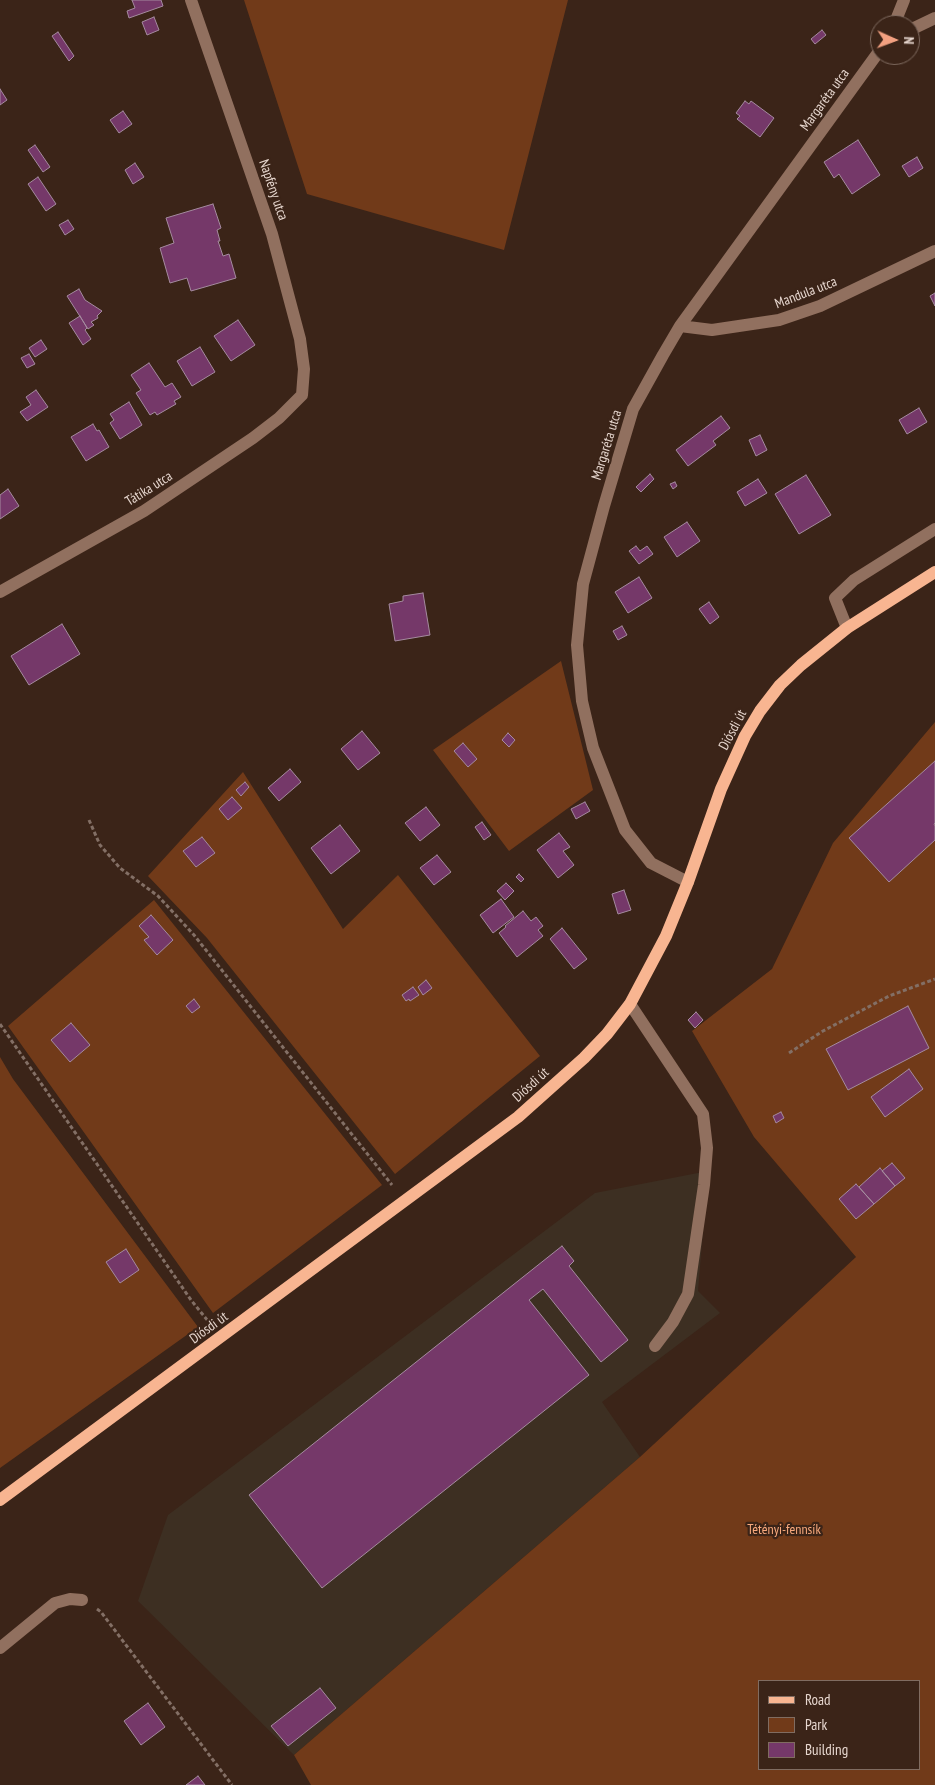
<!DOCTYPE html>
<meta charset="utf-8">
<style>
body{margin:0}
#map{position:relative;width:935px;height:1785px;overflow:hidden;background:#3b2418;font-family:"PT Sans Narrow",sans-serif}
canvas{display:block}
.legend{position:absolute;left:758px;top:1680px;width:162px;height:90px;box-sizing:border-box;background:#3b2418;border:1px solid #806c61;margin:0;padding:6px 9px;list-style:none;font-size:15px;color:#e7d7cf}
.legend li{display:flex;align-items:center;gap:10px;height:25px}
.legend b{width:25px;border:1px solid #806c61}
.north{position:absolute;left:870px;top:15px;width:50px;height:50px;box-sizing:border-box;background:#3b2418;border:1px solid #806c61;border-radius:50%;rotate:92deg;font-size:14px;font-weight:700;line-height:20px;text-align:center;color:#e7d7cf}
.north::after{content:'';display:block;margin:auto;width:18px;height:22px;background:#f2a080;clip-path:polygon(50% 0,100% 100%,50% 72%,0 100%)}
</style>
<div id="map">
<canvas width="935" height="1785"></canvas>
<ul class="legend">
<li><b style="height:6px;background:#f8b591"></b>Road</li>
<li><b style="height:14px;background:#713a19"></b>Park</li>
<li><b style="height:14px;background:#753869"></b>Building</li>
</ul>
<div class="north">N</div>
</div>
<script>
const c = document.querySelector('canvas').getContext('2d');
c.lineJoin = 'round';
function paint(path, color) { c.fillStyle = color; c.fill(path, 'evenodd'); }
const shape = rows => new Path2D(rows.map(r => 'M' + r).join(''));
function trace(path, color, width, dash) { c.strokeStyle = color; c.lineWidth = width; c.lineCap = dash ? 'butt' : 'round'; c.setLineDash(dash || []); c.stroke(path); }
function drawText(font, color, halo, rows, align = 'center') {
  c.font = font + ' "PT Sans Narrow",sans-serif'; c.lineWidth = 4.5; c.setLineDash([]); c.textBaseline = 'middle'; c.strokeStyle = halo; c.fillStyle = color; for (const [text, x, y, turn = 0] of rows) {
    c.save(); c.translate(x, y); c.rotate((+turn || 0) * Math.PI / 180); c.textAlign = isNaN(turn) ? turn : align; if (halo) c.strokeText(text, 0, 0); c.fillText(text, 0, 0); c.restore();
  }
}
paint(shape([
 [708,1171,698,1291,720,1313,602,1402,640,1457,294,1755,138,1601,168,1515,595,1193]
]), '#3d2f22');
paint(shape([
 [244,0,568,0,504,250,307,194],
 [561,661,593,790,509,851,433,750],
 [935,722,935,1785,311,1785,294,1755,640,1457,856,1257,754,1137,692,1031,772,969,833,843],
 [759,1681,919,1681,919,1769,759,1769],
 [243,772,343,929,398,875,540,1056,395,1174,207,938,148,876],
 [154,900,382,1185,213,1313,8,1026],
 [0,1057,13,1079,198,1327,0,1468]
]), '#713a19');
const building = shape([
 [132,0,161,0,163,6,129,18,127,11,135,8,132,0],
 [154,17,159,30,147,35,142,22,154,17],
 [822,30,826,35,815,44,811,39,822,30],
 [58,32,74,56,69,61,52,36,58,32],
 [0,89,7,100,0,105,0,89],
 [745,101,749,104,751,101,774,118,760,137,737,119,740,116,736,113,745,101],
 [123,111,132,124,119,133,110,120,123,111],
 [858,140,880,175,852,194,839,174,834,178,824,162,858,140],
 [35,145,50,167,43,172,28,150,35,145],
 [917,157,923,168,909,177,902,166,917,157],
 [135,163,144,177,133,184,125,170,135,163],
 [38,177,56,204,46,211,28,184,38,177],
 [213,204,221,228,217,230,220,241,218,241,223,256,229,254,236,278,191,291,187,278,170,283,160,248,174,243,166,218,213,204],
 [68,220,74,229,65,235,59,225,68,220],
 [79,289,85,300,102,311,97,316,98,318,91,322,94,325,88,329,67,296,79,289],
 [935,293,935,306,930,296,935,293],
 [80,316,87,328,85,330,91,339,83,345,69,323,80,316],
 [238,320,255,345,231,361,214,336,238,320],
 [41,340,47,349,35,357,29,348,41,340],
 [200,347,215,372,192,386,177,361,200,347],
 [29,354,35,364,27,368,21,358,29,354],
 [149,363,165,387,172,383,181,397,174,401,176,404,157,415,155,412,150,415,136,393,141,390,131,375,149,363],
 [36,390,48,407,27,421,20,412,31,405,26,397,36,390],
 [129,402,142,425,120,439,110,423,114,420,110,414,129,402],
 [919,408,927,422,907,434,899,420,919,408],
 [721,416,730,428,713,441,716,445,688,466,676,450,721,416],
 [93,424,97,431,99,430,109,447,86,461,71,437,93,424],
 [760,435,767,450,756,456,749,440,760,435],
 [650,474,654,479,641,492,636,487,650,474],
 [806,475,831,515,799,534,775,494,806,475],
 [758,479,767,493,745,506,737,492,758,479],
 [675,482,677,486,673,489,670,484,675,482],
 [8,489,19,506,0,519,0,495,8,489],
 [687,522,700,541,677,557,664,537,687,522],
 [636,546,640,551,647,546,653,554,639,564,629,551,636,546],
 [639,577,652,598,628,613,615,592,639,577],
 [423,593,430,635,395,641,389,604,403,601,403,596,423,593],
 [709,602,719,617,710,624,699,609,709,602],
 [62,624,80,654,29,685,11,656,62,624],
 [622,626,627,635,618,640,613,631,622,626],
 [362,731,380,753,358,770,341,749,362,731],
 [508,733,515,740,509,747,502,740,508,733],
 [463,743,477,759,468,767,454,751,463,743],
 [935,761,935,823,934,824,935,826,935,840,889,882,849,838,935,761],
 [290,769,301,782,279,801,268,788,290,769],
 [245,782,249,787,241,796,236,790,245,782],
 [232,797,242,808,228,820,219,809,232,797],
 [585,802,590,811,576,819,571,809,585,802],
 [426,807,440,825,420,841,405,823,426,807],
 [482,822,491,835,484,840,475,827,482,822],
 [340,825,360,851,331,874,311,848,340,825],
 [559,833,570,847,563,851,574,865,558,878,537,850,559,833],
 [202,837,215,853,196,867,183,851,202,837],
 [437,855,451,872,434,885,420,868,437,855],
 [519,874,524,879,521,882,516,877,519,874],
 [506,883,514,891,505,900,497,891,506,883],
 [624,890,631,910,618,914,612,894,624,890],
 [501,899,514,917,493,933,480,915,501,899],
 [523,911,531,921,536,917,543,926,538,930,543,936,517,957,499,933,506,927,505,926,523,911],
 [151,915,173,940,157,955,144,940,149,937,139,926,151,915],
 [562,928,587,959,574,969,550,939,562,928],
 [426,980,432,988,423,995,418,987,426,980],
 [413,987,419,995,410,1001,409,999,406,1001,402,995,413,987],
 [194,999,200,1007,192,1013,186,1006,194,999],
 [908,1006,929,1048,848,1090,826,1049,908,1006],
 [696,1012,703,1020,695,1028,688,1020,696,1012],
 [71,1023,90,1045,70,1062,51,1040,71,1023],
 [909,1069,923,1089,885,1117,871,1097,909,1069],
 [781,1112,784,1118,776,1123,773,1116,781,1112],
 [892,1163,905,1178,895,1186,882,1171,892,1163],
 [880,1168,895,1186,874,1204,859,1187,880,1168],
 [856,1184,874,1204,856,1219,839,1199,856,1184],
 [562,1246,574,1261,569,1266,628,1340,601,1362,543,1289,529,1300,589,1375,322,1588,249,1495,562,1246],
 [126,1249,139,1270,120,1283,106,1262,126,1249],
 [320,1688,336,1708,288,1746,271,1726,320,1688],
 [148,1703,165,1727,141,1745,124,1721,148,1703],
 [198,1776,205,1785,186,1785,198,1776]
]);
paint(building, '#753869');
trace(building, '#a58b9f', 1);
trace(shape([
 [89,820,100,845,120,868,158,896,194,935,392,1185],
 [0,1024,191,1300,208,1321],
 [789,1053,823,1031,889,996,935,979],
 [97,1609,101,1612,232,1785]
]), '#836f65', 3, [4, 2.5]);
trace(shape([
 [894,25,904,0],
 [910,30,935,18],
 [680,326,712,330,779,320,820,306,935,251],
 [0,592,144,511,253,438,279,418,302,395,304,369,300,339,272,234,191,0],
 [847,628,835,598,854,580,935,529],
 [688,882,651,863,625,830,593,748,582,701,577,645,583,584,604,506,633,409,663,355,680,326,880,50],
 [630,1004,703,1114,707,1148,704,1185,688,1294,673,1322,655,1346],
 [0,1648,55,1603,70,1599,82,1600]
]), '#91705f', 12);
trace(shape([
 [0,1500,518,1117,584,1058,607,1034,630,1004,666,936,688,882,721,789,745,736,760,711,780,685,801,665,847,628,935,572]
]), '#f8b591', 12);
drawText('14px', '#e7d7cf', '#3b2418', [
 ["Margaréta utca",825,100,-54],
 ["Napfény utca",273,190,71],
 ["Mandula utca",806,293,-21],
 ["Margaréta utca",607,445,-73],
 ["Tátika utca",149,489,-32],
 ["Diósdi út",733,730,-62],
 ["Diósdi út",531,1085,-42],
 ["Diósdi út",209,1328,-36]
]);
drawText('14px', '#f9aa7e', '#3b2418', [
 ["Tétényi-fennsík",784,1530]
]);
</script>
